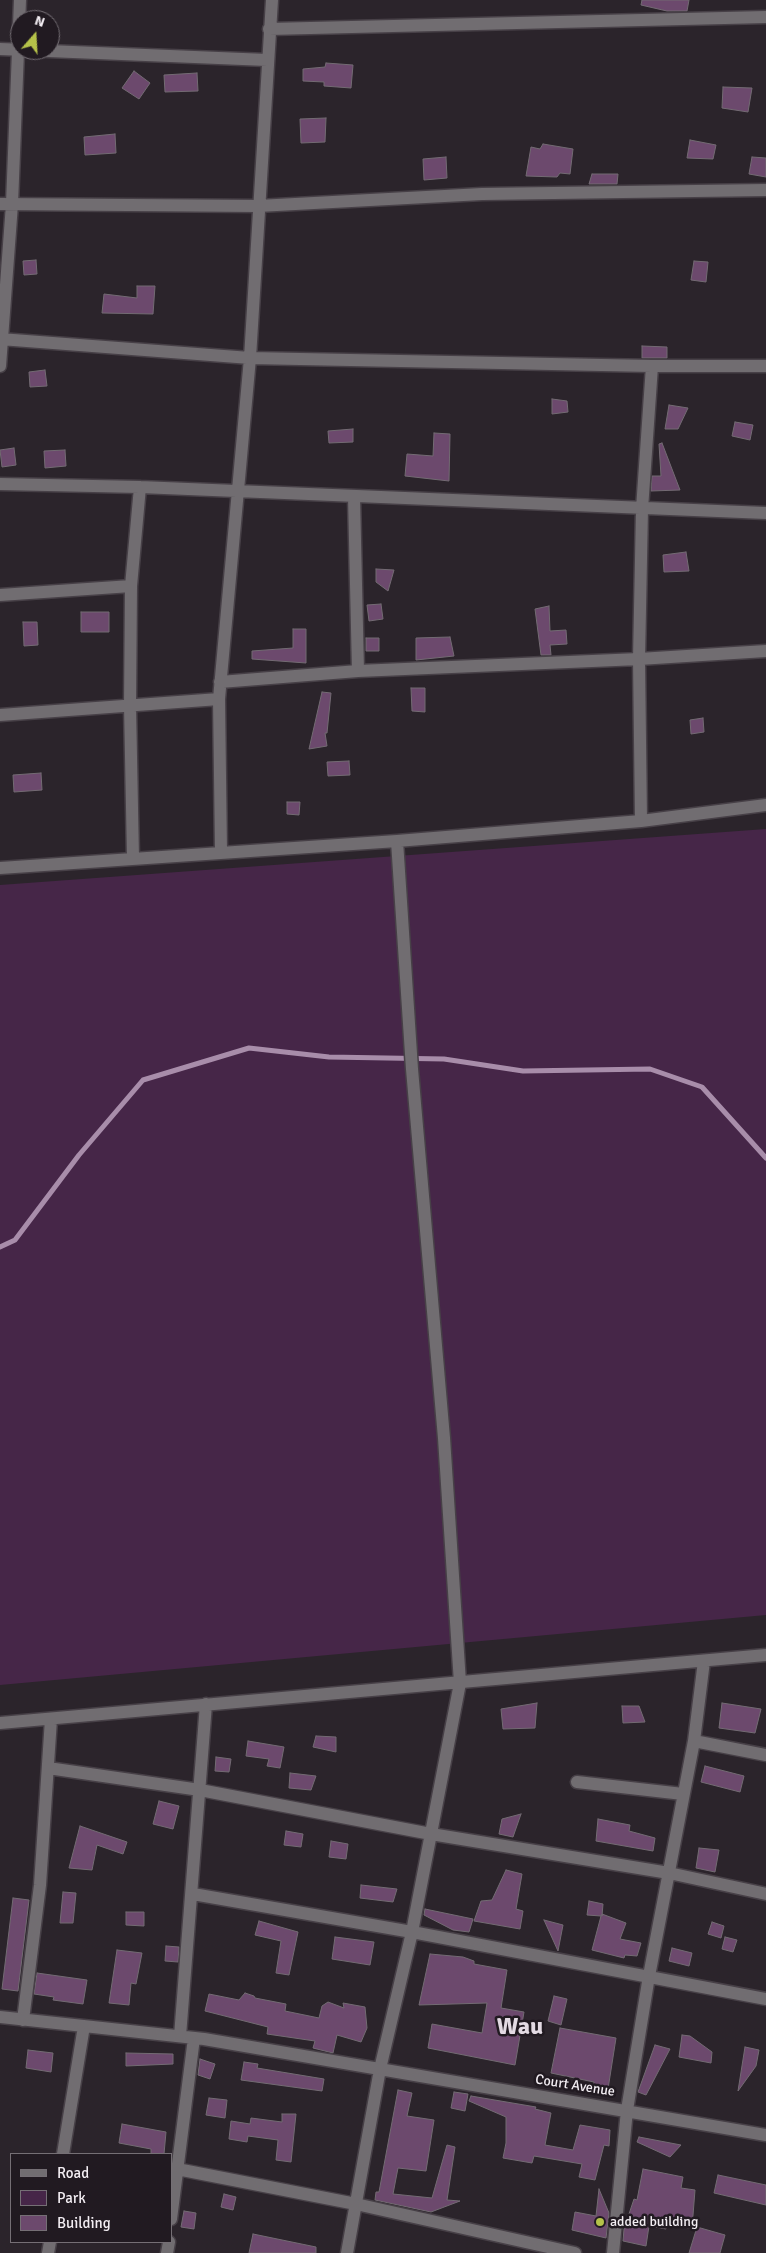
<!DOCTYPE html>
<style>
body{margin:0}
#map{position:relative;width:766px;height:2253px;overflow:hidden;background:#2b242b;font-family:Signika,sans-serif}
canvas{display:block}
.legend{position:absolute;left:10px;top:2153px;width:162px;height:90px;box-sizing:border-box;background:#211a21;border:1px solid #756f75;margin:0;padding:6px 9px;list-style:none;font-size:15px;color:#f3eef3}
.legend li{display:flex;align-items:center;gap:10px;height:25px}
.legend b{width:25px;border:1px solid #756f75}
.north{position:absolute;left:10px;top:10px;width:50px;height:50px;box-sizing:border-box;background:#211a21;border:1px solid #756f75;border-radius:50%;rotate:19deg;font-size:14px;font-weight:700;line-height:20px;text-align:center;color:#f3eef3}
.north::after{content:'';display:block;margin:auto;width:18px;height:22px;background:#b5c249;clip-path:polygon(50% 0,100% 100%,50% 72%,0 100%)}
</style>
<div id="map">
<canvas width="766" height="2253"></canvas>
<ul class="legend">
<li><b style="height:6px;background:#716d71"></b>Road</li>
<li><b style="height:14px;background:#462648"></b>Park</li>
<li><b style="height:14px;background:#6c496d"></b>Building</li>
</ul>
<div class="north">N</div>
</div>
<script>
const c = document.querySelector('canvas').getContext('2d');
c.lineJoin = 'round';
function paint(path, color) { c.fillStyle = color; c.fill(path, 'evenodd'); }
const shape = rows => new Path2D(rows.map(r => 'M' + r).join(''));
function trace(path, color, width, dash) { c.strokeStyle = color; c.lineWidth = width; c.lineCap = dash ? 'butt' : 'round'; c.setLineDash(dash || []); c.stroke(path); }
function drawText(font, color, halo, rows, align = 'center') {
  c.font = font + ' Signika,sans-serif'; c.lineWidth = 5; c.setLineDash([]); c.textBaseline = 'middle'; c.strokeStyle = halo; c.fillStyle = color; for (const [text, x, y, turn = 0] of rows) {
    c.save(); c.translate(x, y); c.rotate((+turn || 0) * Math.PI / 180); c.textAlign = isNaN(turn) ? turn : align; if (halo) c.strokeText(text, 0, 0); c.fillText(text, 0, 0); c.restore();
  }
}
paint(shape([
 [766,829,766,1615,0,1685,0,885]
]), '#462648');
trace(shape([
 [0,1247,15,1240,79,1155,143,1080,249,1048,329,1057,444,1059,523,1071,650,1069,702,1087,766,1158]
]), '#a88daa', 5);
const building = shape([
 [642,0,689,0,687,11,667,11,641,5,642,0],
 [326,63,353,65,351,88,324,86,324,82,303,81,303,69,325,67,326,63],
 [134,71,150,83,139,99,122,88,134,71],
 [197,73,198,91,165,92,164,75,197,73],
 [723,87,752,88,748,112,722,108,723,87],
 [326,118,325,142,301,143,300,119,326,118],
 [115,134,116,153,85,155,84,137,115,134],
 [690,140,716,145,713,159,687,158,690,140],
 [543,144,573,149,570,174,560,173,557,177,526,176,531,147,540,149,543,144],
 [446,157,447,178,424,180,423,159,446,157],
 [752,157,766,158,766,177,749,174,752,157],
 [592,174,618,174,617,184,589,184,592,174],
 [36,260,37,274,24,275,23,261,36,260],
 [694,261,708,262,706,282,691,280,694,261],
 [137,286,155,286,153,314,102,313,104,294,137,298,137,286],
 [642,346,667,347,667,358,642,358,642,346],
 [45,370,47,386,30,387,29,372,45,370],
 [552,399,567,401,568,412,552,414,552,399],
 [669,405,688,408,678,429,665,429,669,405],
 [735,422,753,425,750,440,732,436,735,422],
 [353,429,353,442,329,443,328,431,353,429],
 [434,433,450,434,449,481,405,476,407,454,433,456,434,433],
 [662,443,680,490,651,491,652,476,661,476,659,444,662,443],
 [14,448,16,465,2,467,0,450,14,448],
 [65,450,66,466,45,468,44,451,65,450],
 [686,552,689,571,664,572,663,555,686,552],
 [376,569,394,570,388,591,376,582,376,569],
 [381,604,383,619,369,621,367,605,381,604],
 [549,606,550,631,566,630,567,644,550,645,551,655,541,655,535,609,549,606],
 [81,612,109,612,109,632,81,632,81,612],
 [23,622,37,622,38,645,24,646,23,622],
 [293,629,306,629,306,663,252,659,252,651,293,648,293,629],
 [450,637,454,656,416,660,416,638,450,637],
 [366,638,379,638,379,651,366,651,366,638],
 [411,688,425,688,425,712,412,711,411,688],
 [322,692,331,693,327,733,325,733,327,746,309,749,322,692],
 [703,718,704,732,691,734,690,720,703,718],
 [349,761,350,775,328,776,327,762,349,761],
 [41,773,42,790,14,792,13,775,41,773],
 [287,802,300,802,299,815,287,814,287,802],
 [537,1703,535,1728,503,1729,501,1709,537,1703],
 [722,1703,761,1709,755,1733,719,1728,722,1703],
 [622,1706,639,1706,645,1722,623,1723,622,1706],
 [316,1736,336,1737,336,1752,313,1747,316,1736],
 [248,1741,284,1747,280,1768,267,1766,269,1759,246,1756,248,1741],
 [216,1757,231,1759,229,1772,215,1771,216,1757],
 [705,1766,744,1776,740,1792,701,1782,705,1766],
 [290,1773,316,1776,311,1790,289,1788,290,1773],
 [159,1801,179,1806,173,1829,153,1824,159,1801],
 [521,1814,513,1837,499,1834,502,1819,521,1814],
 [598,1819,630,1825,629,1831,655,1838,653,1851,596,1841,598,1819],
 [80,1826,127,1842,123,1854,97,1845,92,1870,69,1868,80,1826],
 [286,1831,303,1834,301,1847,284,1845,286,1831],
 [331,1841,348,1844,346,1859,329,1857,331,1841],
 [699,1848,719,1850,715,1872,696,1868,699,1848],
 [506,1870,522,1874,516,1909,523,1911,520,1929,474,1921,481,1901,492,1900,506,1870],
 [361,1885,397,1889,393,1902,360,1898,361,1885],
 [63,1892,76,1893,73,1923,60,1923,63,1892],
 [13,1898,29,1900,18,1991,2,1989,13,1898],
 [589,1901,603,1904,602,1916,602,1914,626,1923,620,1939,641,1943,637,1956,625,1955,624,1958,592,1950,601,1916,587,1915,589,1901],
 [425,1909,473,1919,469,1932,453,1930,424,1915,425,1909],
 [126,1912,144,1912,144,1926,126,1925,126,1912],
 [544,1920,563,1925,558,1951,544,1920],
 [259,1921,298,1932,289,1975,276,1973,281,1941,255,1935,259,1921],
 [712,1922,724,1926,721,1938,708,1934,712,1922],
 [335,1937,374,1942,370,1965,332,1959,335,1937],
 [725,1937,737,1940,733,1952,722,1949,725,1937],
 [166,1946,179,1947,178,1962,165,1961,166,1946],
 [672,1948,692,1953,689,1966,669,1961,672,1948],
 [117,1950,142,1953,136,1984,131,1983,129,2005,109,2003,117,1950],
 [430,1954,463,1957,474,1961,474,1964,507,1970,501,2008,524,2012,515,2065,428,2048,432,2024,482,2033,487,2003,419,2005,430,1954],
 [37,1973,87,1980,83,2004,53,2000,54,1997,34,1994,37,1973],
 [245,1993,254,1996,255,1998,286,2004,285,2011,319,2018,322,2006,328,2002,344,2008,343,2003,365,2007,367,2028,361,2042,337,2035,333,2053,313,2048,315,2041,267,2034,268,2027,205,2011,209,1994,239,2000,245,1993],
 [554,1996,567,1999,561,2025,548,2021,554,1996],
 [560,2028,616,2038,608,2089,594,2087,594,2082,551,2073,560,2028],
 [682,2035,690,2036,712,2052,711,2063,679,2057,682,2035],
 [655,2045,670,2049,646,2095,638,2092,655,2045],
 [745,2047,759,2050,756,2066,738,2091,745,2047],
 [28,2050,53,2053,51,2072,26,2068,28,2050],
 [126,2053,173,2054,173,2064,126,2066,126,2053],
 [200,2059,215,2064,210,2079,198,2075,200,2059],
 [244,2062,258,2064,257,2068,324,2079,322,2091,241,2080,244,2062],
 [398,2090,412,2093,407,2116,434,2120,426,2171,398,2168,393,2194,432,2198,447,2145,455,2147,447,2200,460,2201,431,2212,375,2200,376,2192,379,2192,398,2090],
 [454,2092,468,2094,465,2111,451,2108,454,2092],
 [471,2096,536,2107,535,2109,551,2113,545,2145,573,2150,580,2125,610,2130,609,2146,604,2145,595,2180,579,2177,582,2164,534,2156,532,2163,503,2158,506,2143,506,2117,469,2101,471,2096],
 [209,2098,227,2100,225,2118,206,2115,209,2098],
 [282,2114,296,2114,291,2162,276,2160,278,2140,248,2136,247,2142,229,2139,231,2121,250,2124,251,2118,282,2122,282,2114],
 [122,2124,166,2132,164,2154,151,2154,151,2149,119,2143,122,2124],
 [639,2137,681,2145,670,2157,637,2142,639,2137],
 [643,2169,683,2177,681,2188,695,2190,692,2228,666,2226,666,2229,649,2226,646,2246,623,2241,624,2229,634,2199,637,2200,643,2169],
 [718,2175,766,2185,766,2205,714,2193,718,2175],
 [599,2189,609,2213,606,2238,572,2230,575,2212,596,2216,599,2189],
 [224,2194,236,2197,233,2210,221,2207,224,2194],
 [184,2211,196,2213,194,2229,181,2227,184,2211],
 [697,2227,725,2235,720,2253,689,2253,697,2227],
 [253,2234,316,2247,316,2253,249,2253,253,2234]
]);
paint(building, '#6c496d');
trace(building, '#736b73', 1);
const street = shape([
 [269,29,766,17],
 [0,49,267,60],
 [0,204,258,206,482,194,766,190],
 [0,339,250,358,652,366,766,366],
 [0,366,12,204,20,0],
 [0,484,140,487,766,513],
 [354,497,358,671],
 [0,595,131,586],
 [220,682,358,671,639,659,766,651],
 [0,715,219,699],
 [641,821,639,659,642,509,652,366],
 [221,852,219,699,250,358,272,0],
 [133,858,130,706,131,586,140,487],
 [0,868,397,841,641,821,766,805],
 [0,1723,766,1655],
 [694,1741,766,1755],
 [48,1768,200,1790,431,1834,669,1873,766,1894],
 [577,1782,683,1794],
 [193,1894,412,1932,766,1999],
 [0,2017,204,2039,766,2135],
 [23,2020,40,1885,51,1719],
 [180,2036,206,1704],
 [63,2154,84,2026],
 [177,2169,356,2204,575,2253],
 [171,2219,194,2038],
 [48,2253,50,2242],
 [167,2253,169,2242],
 [347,2253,380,2069,412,1932,460,1683,444,1438,412,1069,397,841],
 [613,2253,627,2110,649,1976,694,1741,704,1661]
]);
trace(street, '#474047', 15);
trace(street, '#716d71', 12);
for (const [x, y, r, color] of [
 [600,2222,5,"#b5c249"]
]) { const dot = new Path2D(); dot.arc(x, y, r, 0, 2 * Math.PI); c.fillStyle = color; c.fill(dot); trace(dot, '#211a21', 2); }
drawText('14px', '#f3eef3', '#211a21', [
 ["Court Avenue",575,2086,9]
]);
drawText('14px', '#f3eef3', '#211a21', [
 ["added building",610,2222]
], 'left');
drawText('bold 24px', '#e3dae3', '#211a21', [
 ["Wau",520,2028]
]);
</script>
